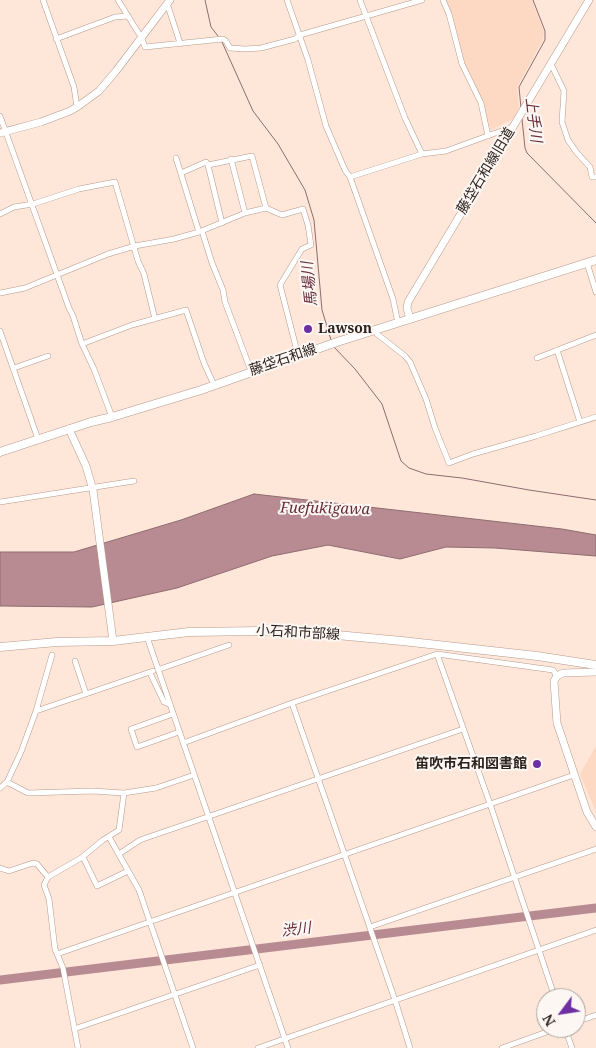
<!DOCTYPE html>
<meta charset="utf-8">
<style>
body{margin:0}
#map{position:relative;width:596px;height:1048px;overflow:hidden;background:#fee6d9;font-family:"Noto Serif",serif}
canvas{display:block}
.north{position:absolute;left:536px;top:988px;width:50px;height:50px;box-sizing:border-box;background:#fdf7f4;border:1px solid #aaa29e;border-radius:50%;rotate:239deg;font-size:14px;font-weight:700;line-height:20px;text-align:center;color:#2d231d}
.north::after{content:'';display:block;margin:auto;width:18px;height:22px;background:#6f2fa4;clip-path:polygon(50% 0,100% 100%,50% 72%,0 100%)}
</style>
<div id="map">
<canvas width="596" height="1048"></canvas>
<div class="north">N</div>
</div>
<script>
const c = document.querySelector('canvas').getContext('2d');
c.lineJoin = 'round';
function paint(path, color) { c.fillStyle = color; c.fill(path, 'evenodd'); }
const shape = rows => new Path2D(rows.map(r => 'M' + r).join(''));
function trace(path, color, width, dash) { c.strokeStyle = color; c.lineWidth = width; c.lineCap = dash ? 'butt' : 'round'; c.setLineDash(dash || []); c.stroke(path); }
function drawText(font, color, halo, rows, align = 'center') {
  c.font = font + ' "Noto Serif","Noto Sans JP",serif'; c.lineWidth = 4; c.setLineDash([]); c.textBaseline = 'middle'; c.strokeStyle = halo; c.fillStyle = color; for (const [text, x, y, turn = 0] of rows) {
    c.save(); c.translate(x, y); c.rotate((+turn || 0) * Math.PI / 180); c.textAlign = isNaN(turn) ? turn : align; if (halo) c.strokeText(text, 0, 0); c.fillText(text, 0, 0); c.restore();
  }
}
paint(shape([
 [446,0,532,0,544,32,543,40,517,87,519,107,514,118,491,130,481,100,464,62],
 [596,746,596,812,580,774]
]), '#fdd9c4');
const water = shape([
 [254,494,562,529,596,535,596,556,495,548,446,547,400,559,328,545,272,556,177,588,92,607,0,606,0,552,74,552,181,520,254,494]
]);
paint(water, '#b88b92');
trace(water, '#8e6c6f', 1);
trace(shape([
 [205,0,211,27,218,36],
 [222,42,253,111,278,144,305,190,314,220,322,310,331,340],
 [521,108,519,87,545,40,545,31,533,0],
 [522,119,525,148,527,153,596,223],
 [333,346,355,369,382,404,401,461,409,468,426,474,462,478,529,490,596,500]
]), '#8e6c6f', 1);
trace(shape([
 [0,980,596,908]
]), '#b88b92', 9);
const minor = shape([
 [43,0,74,87,77,107],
 [118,0,141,37,145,47,223,39,226,41,230,48,245,49,261,48,295,39,300,35,422,0],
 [287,0,308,60,326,126,345,170,350,177,393,299,398,323],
 [360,0,405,118,422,154],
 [443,0,449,14,462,64,481,103,488,136],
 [167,3,180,43],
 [56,39,115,17,128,16],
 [551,64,564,91,562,122,568,140,577,153,590,167,592,177,596,177],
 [0,116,69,308,73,316,82,344,94,369,112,417],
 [176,158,199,232],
 [231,159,245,213],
 [208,165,252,156,266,208],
 [181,173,206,162,208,165,222,223],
 [350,177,422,154,446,151,512,127],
 [0,214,14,207,33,204,79,189,115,182,138,261,144,274,155,319],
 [202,231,212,263,223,290,225,302,251,371],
 [587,263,596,292],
 [0,293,25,288,108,254,135,246,174,239,199,232,245,213,266,208,282,215,303,209,308,225,311,245,302,249,280,285,298,355],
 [375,330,377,334,405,356,410,362,426,399,435,428,449,463,473,454,536,436,596,417],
 [0,331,38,439],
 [82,344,132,325,186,310,204,363,214,385],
 [557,350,580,422],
 [537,358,596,335],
 [14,368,48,356],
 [0,502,134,481],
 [147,637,288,1048],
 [437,654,490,804,555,998],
 [75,661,86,694],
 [160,669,229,645],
 [150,673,164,702,169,704],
 [292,703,395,1000,410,1048],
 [36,711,153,671],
 [173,714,131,729,137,747,179,732],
 [183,743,292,703,437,654,553,670,557,676],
 [7,782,28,793,92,791,124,793,156,788,194,775],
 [0,788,7,782,21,752,36,711,52,655],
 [109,837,139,890,193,1048],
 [119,854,140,840,463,729],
 [83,857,97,886,128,871],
 [0,868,9,871,33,863,37,864,48,877],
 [370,927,596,849],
 [57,954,574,775],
 [576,1022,596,1015],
 [565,1028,572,1048],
 [74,1029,260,965],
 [78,1048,63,968,55,949,49,899,44,885,48,877,81,858,103,840,119,830,124,793],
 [258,1048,596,930],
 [502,1048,558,1028]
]);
const tertiary = shape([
 [0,133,41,122,70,111,77,107,99,91,116,71,170,0],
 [410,319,407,308,408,302,589,0],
 [69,429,86,466,93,490,113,641],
 [596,672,563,673,557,676,554,681,557,723,587,812,596,827]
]);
const secondary = shape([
 [0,452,91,422,112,417,201,390,337,342,596,260],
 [0,647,57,642,113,641,189,632,261,631,315,633,402,641,537,656,596,665]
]);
trace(minor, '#b59a8b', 6);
trace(tertiary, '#b59a8b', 8);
trace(secondary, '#b59a8b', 9);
trace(minor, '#fff', 5);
trace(tertiary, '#fff', 7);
trace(secondary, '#fff', 8);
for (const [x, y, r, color] of [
 [308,329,5,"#6f2fa4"],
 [537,764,5,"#6f2fa4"]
]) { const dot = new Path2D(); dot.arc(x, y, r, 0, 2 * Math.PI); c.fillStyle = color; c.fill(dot); trace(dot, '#fdf7f4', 2); }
drawText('14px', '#2d231d', '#fdf7f4', [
 ["藤垈石和線旧道",486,171,-59],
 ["藤垈石和線",283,360,-19],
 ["小石和市部線",298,633,3]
]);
drawText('bold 14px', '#2d231d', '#fdf7f4', [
 ["Lawson",318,329],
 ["笛吹市石和図書館",527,764,"right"]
], 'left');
drawText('italic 15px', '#682d39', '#fdf7f4', [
 ["上手川",533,120,83],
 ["馬場川",310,284,-96],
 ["Fuefukigawa",325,509,1],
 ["渋川",296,930,-7]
]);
</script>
